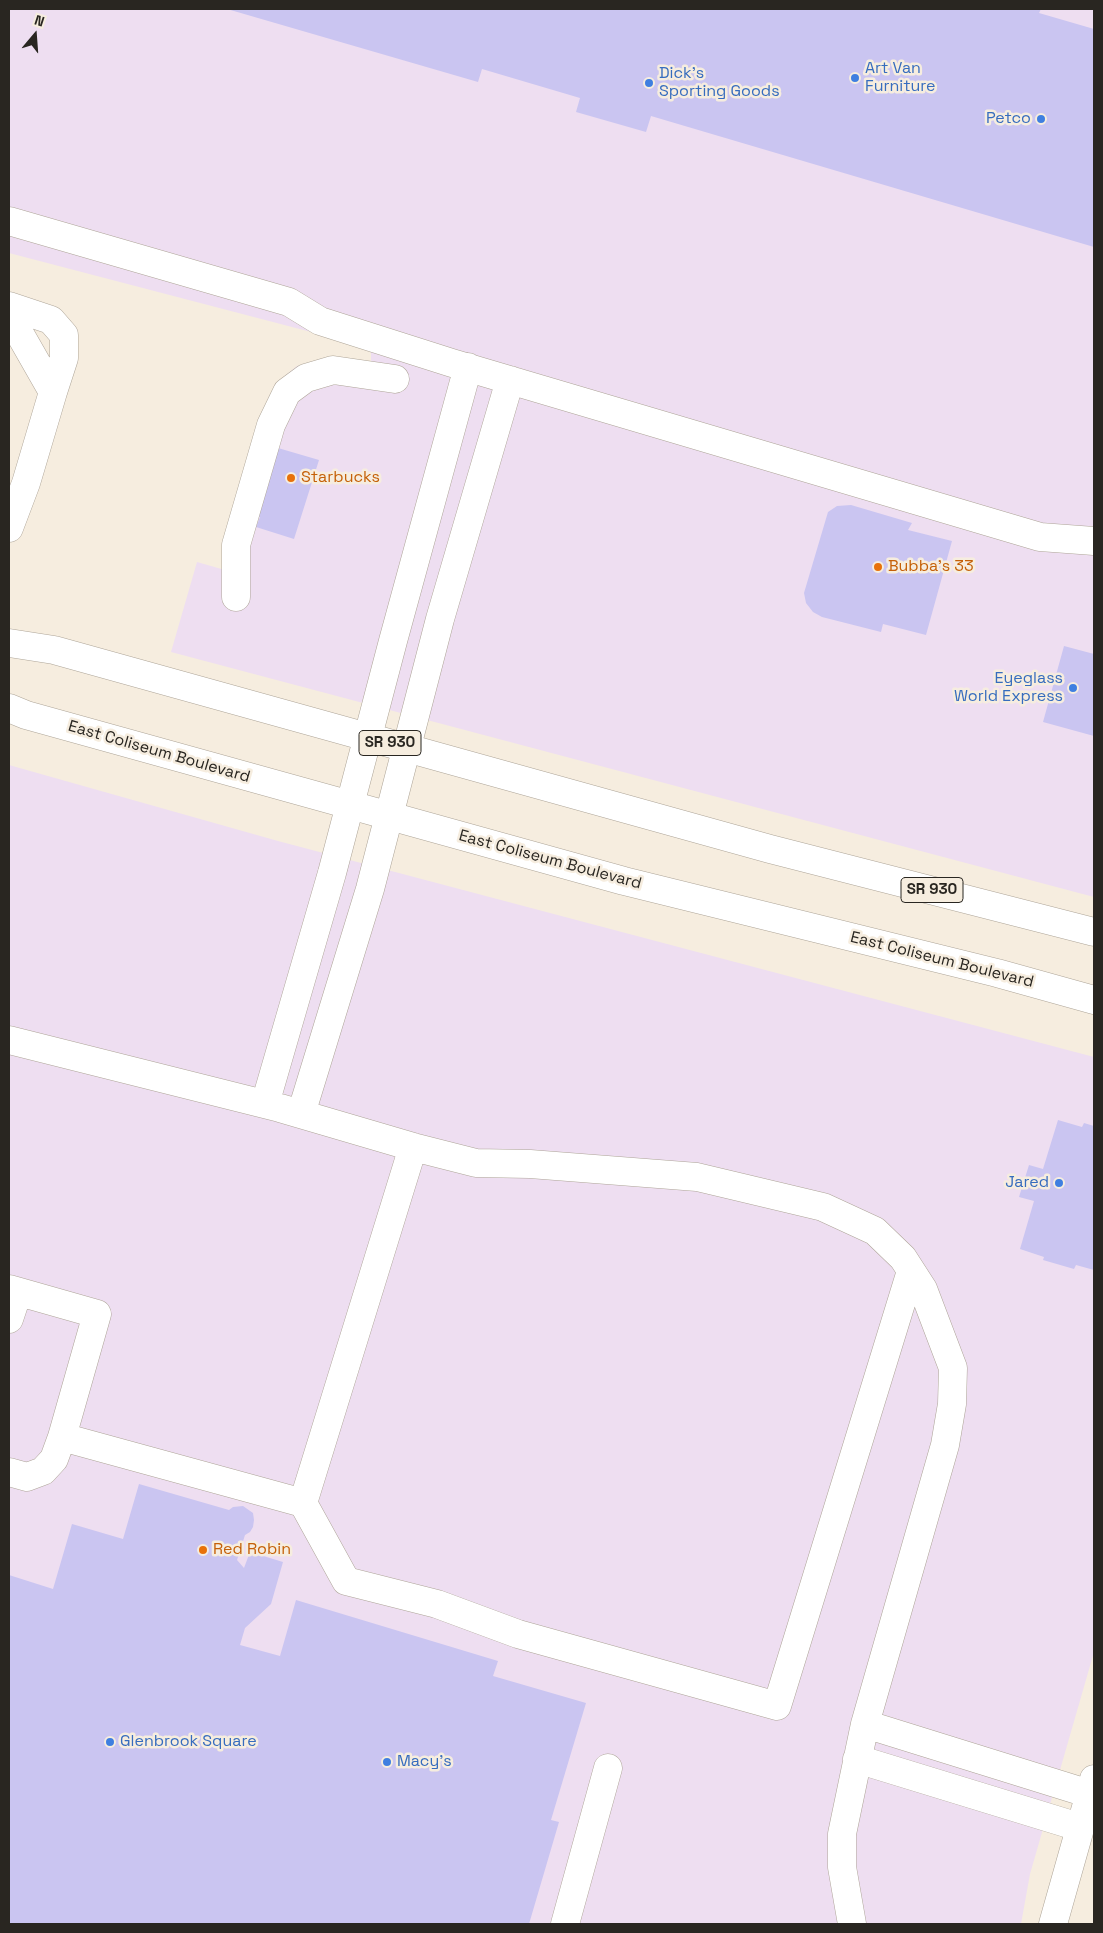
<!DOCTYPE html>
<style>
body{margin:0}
#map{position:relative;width:1103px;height:1933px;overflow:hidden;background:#f6eddf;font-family:"Space Grotesk",sans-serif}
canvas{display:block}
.frame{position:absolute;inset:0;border:10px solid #292621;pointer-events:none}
.north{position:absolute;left:10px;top:10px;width:50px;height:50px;-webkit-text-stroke:4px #f6eddf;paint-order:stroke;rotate:18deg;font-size:14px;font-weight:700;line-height:20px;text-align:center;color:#292621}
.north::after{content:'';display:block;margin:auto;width:18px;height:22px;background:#292621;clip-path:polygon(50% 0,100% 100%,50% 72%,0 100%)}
</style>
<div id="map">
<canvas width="1103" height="1933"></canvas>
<div class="frame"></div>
<div class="north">N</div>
</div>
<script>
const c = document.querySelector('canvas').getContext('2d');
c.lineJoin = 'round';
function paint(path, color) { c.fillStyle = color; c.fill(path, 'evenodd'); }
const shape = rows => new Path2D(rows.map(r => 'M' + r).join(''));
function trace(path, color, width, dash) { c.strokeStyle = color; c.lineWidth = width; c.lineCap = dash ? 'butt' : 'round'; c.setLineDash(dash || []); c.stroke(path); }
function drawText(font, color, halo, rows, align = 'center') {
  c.font = font + ' "Space Grotesk",sans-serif'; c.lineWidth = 5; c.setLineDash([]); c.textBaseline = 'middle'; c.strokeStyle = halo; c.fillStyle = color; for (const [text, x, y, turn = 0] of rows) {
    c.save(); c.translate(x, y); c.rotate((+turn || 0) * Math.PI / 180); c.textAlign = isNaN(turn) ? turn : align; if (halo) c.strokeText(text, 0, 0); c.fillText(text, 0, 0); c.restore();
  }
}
paint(shape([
 [9,9,1094,9,1094,897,171,652,197,562,225,570,226,537,275,384,297,366,328,360,365,364,371,361,371,353,367,348,357,344,9,253],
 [9,765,278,841,1094,1057,1094,1652,1030,1874,1021,1924,9,1924]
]), '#eedef1');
paint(shape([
 [227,9,1041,9,1039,13,1094,29,1094,247,651,116,646,132,576,112,580,98,482,69,478,82],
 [278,448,319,460,294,539,256,527,260,517,253,515],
 [851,505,912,523,908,530,952,541,926,635,883,624,881,632,822,617,813,612,806,603,804,593,828,512,837,506],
 [1064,646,1094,654,1094,736,1043,722],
 [1058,1120,1082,1127,1084,1123,1094,1126,1094,1270,1076,1265,1074,1269,1043,1260,1044,1257,1020,1249,1034,1201,1019,1197,1029,1165,1043,1169],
 [139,1484,229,1510,233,1507,243,1506,253,1513,254,1520,253,1527,250,1532,245,1535,237,1560,244,1568,250,1552,283,1562,271,1604,245,1628,240,1645,280,1656,296,1600,498,1661,493,1676,586,1703,551,1820,559,1822,529,1924,9,1924,9,1575,53,1589,72,1524,123,1539]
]), '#cac5f1');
const minor = shape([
 [9,221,289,302,320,321,452,363,1040,537,1094,541],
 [9,306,51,320,64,335,64,358,53,392],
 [9,315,53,392,26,483,9,528],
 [236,597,236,545,271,425,287,392,306,378,333,370,395,379],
 [9,1040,280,1108,413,1147,476,1163,530,1164,697,1177,823,1207,875,1231,903,1258,923,1289,953,1368,952,1404,945,1445,865,1724,842,1834,842,1867,852,1924],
 [265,1104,332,873,393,641,468,367],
 [301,1114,370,889,440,619,510,380],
 [9,1289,97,1314,62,1437,303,1503,413,1147],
 [9,1319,18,1292],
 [9,1472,27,1477,43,1471,54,1459,62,1437],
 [303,1503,346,1581,437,1604,518,1634,777,1706,911,1271],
 [865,1724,1090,1794],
 [857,1759,1079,1827],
 [565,1924,608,1768]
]);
const major = shape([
 [1053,1924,1094,1779]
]);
const highway = shape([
 [9,643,54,650,770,849,1094,932],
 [9,708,26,715,624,881,997,973,1094,1000]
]);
trace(minor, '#aea598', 29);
trace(major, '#aea598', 29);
trace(highway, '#aea598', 29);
trace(minor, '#fff', 28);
trace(major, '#fff', 28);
trace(highway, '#fff', 28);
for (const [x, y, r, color] of [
 [855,78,5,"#3f7fe0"],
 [649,83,5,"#3f7fe0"],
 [1041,119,5,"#3f7fe0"],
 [291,478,5,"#e8710a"],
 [878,567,5,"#e8710a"],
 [1073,688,5,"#3f7fe0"],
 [1059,1183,5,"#3f7fe0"],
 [203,1550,5,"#e8710a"],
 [110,1742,5,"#3f7fe0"],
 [387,1762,5,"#3f7fe0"]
]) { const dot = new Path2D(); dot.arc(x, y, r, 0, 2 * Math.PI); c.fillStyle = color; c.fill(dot); trace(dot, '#f6eddf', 2); }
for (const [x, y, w] of [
 [390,743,62],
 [932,890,62]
]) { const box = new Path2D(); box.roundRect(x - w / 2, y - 12.5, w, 25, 4); c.fillStyle = '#f6eddf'; c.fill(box); trace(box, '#292621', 1); }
drawText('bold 15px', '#292621', null, [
 ["SR 930",390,743],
 ["SR 930",932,890]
]);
drawText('16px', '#366cbe', '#f6eddf', [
 ["Art Van",865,69],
 ["Furniture",865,87],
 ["Dick's",659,74],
 ["Sporting Goods",659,92],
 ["Petco",1031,119,"right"],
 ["Eyeglass",1063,679,"right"],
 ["World Express",1063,697,"right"],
 ["Jared",1049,1183,"right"],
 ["Glenbrook Square",120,1742],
 ["Macy's",397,1762]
], 'left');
drawText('16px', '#c56008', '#f6eddf', [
 ["Starbucks",301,478],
 ["Bubba's 33",888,567],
 ["Red Robin",213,1550]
], 'left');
drawText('16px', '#292621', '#f6eddf', [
 ["East Coliseum Boulevard",159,752,16],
 ["East Coliseum Boulevard",550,860,15],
 ["East Coliseum Boulevard",942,960,14]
]);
</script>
